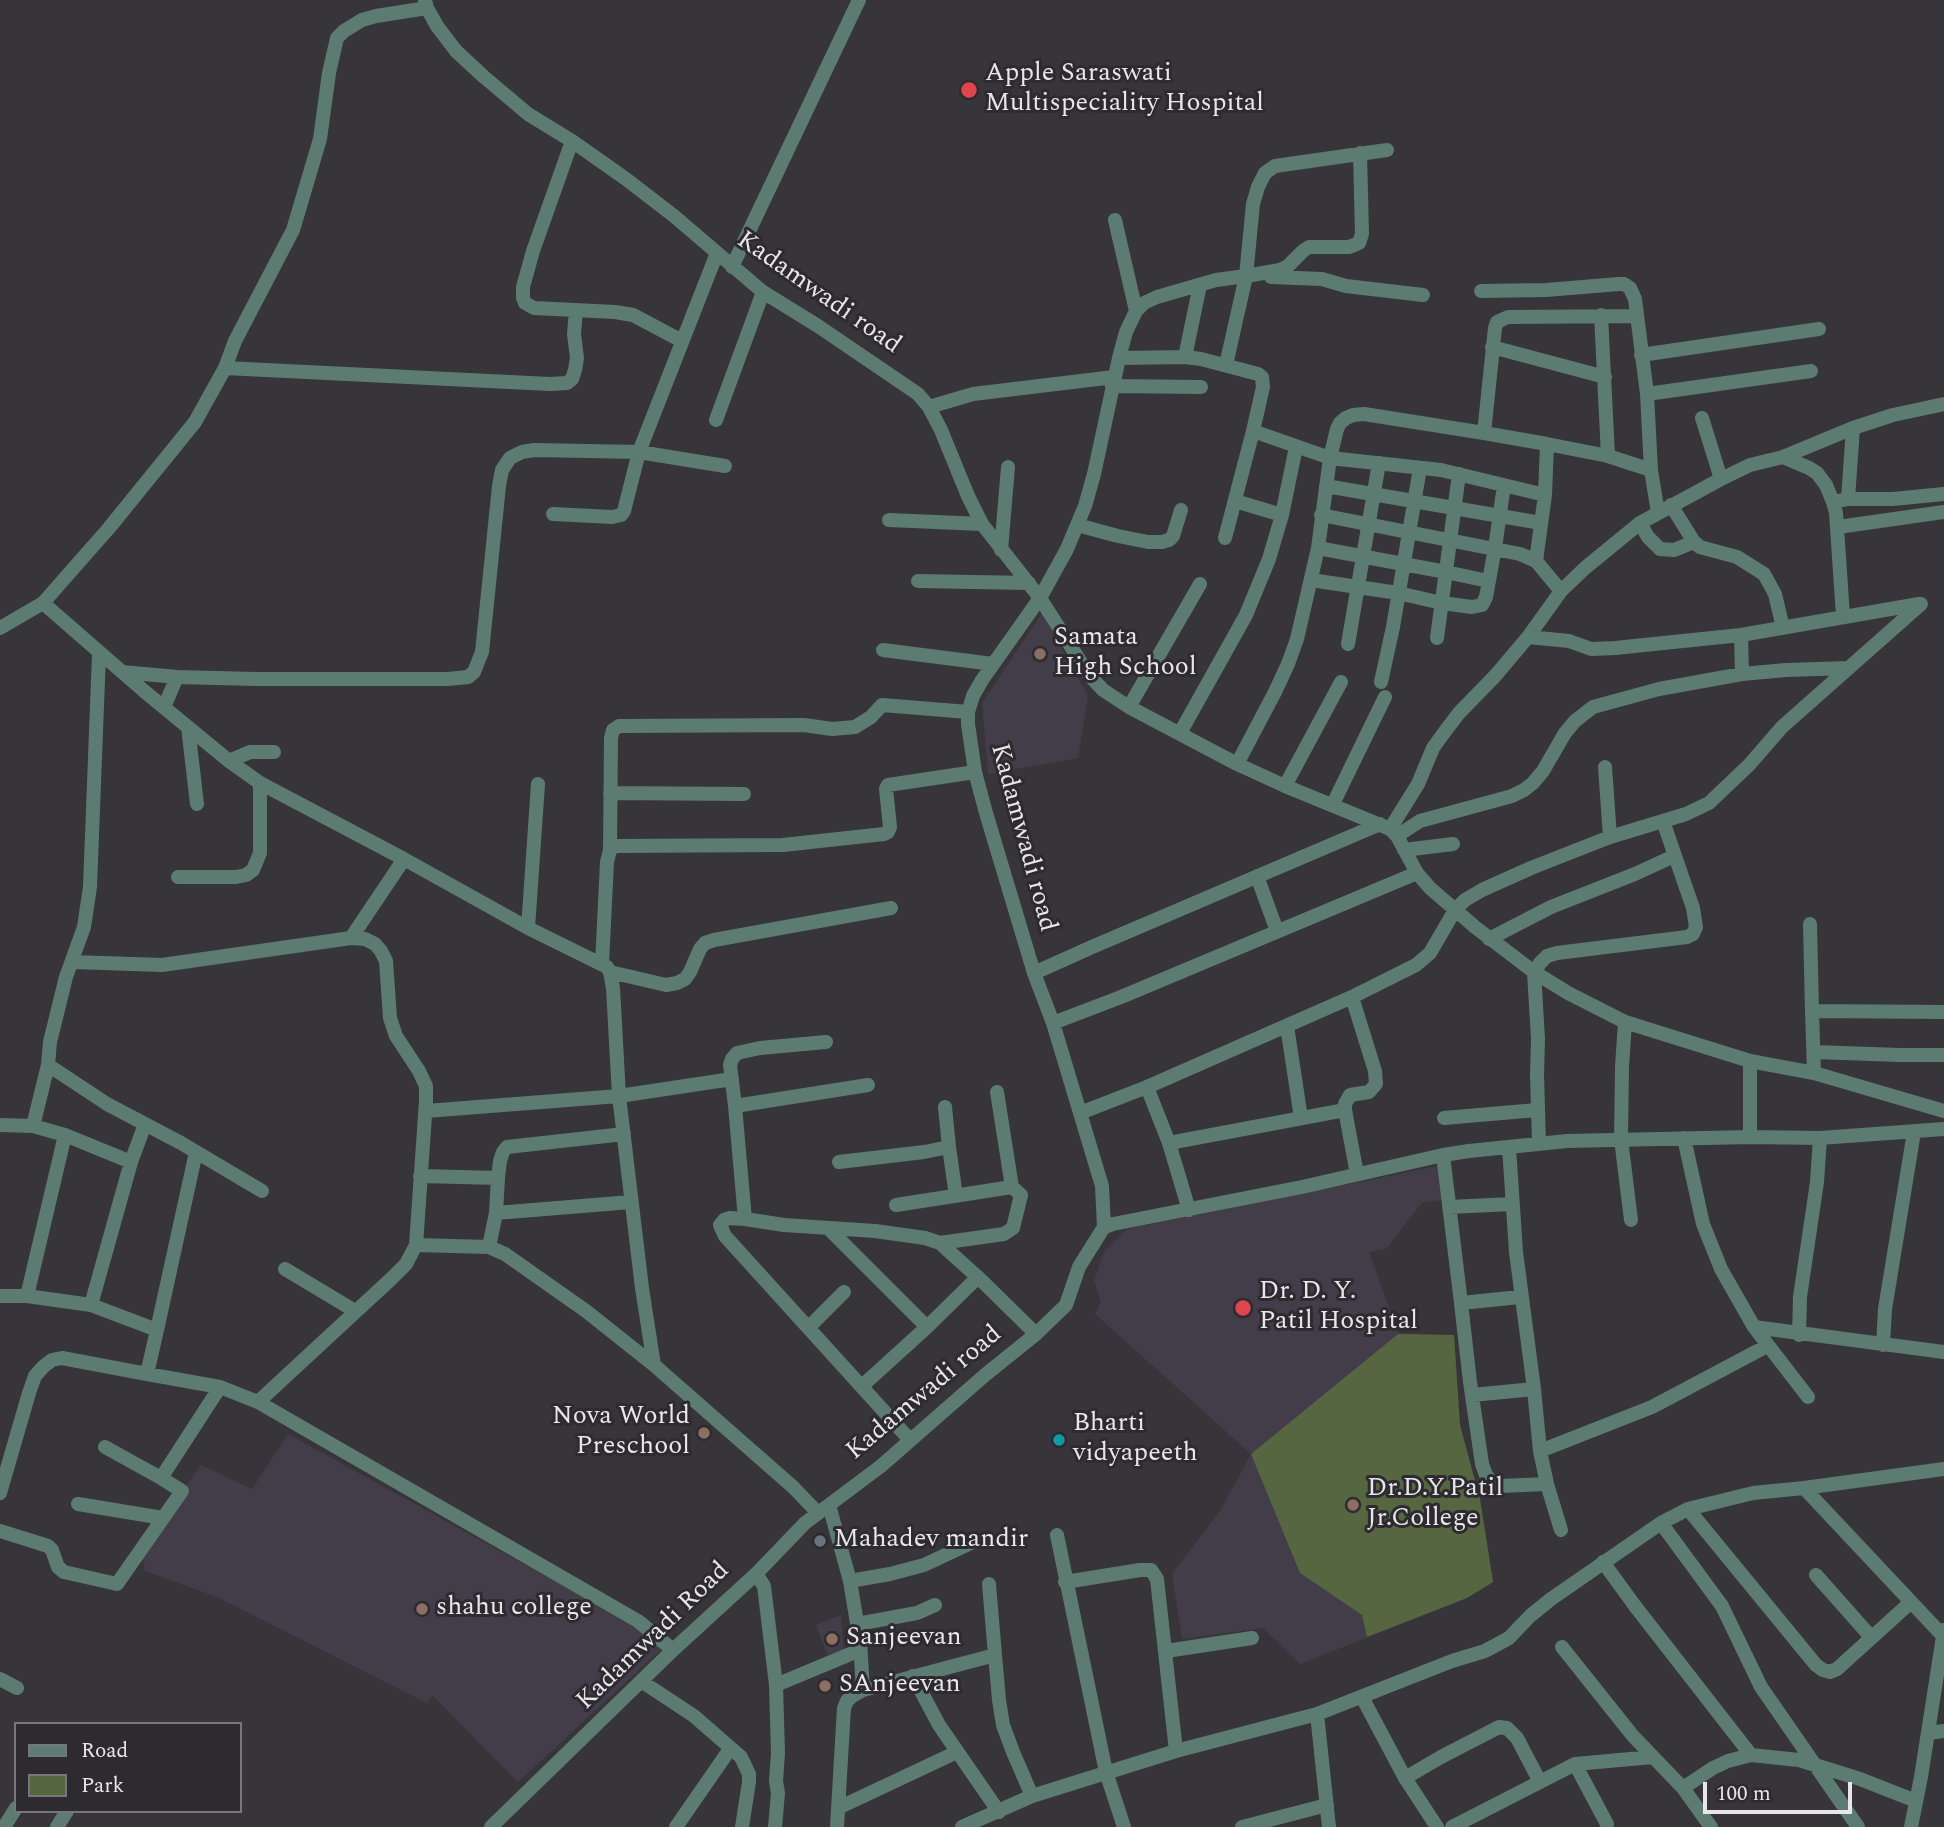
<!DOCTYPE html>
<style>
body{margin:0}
#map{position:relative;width:1944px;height:1827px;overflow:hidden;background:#37353a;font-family:Spectral,serif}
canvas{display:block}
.legend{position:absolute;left:14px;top:1722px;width:228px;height:91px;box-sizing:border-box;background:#2d2b30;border:2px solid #78767a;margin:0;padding:9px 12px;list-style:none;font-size:21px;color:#e8e6ea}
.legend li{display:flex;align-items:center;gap:14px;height:35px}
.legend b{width:35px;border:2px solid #78767a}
.scale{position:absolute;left:1703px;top:1782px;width:149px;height:32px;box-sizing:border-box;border:4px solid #e8e6ea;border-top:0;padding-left:9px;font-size:21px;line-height:24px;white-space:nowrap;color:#e8e6ea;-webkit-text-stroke:5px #2d2b30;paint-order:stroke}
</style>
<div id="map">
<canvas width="1944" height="1827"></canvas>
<ul class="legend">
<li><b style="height:9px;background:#5c7c71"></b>Road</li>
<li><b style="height:19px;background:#556641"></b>Park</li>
</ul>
<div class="scale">100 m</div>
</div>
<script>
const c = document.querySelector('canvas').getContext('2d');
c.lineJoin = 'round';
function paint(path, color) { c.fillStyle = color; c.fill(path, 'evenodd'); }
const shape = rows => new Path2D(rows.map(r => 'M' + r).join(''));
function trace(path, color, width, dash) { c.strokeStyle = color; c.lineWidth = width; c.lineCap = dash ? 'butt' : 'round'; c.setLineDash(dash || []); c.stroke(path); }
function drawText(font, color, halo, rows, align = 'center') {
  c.font = font + ' Spectral,serif'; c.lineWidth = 6; c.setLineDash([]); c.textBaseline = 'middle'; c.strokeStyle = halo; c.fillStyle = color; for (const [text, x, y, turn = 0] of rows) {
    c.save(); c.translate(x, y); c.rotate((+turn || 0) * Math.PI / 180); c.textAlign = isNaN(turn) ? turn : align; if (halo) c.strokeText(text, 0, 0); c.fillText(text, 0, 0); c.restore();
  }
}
paint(shape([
 [1042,613,1088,696,1078,758,988,774,982,703],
 [1438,1166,1442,1200,1422,1203,1386,1249,1369,1252,1398,1333,1454,1335,1460,1425,1480,1499,1493,1582,1467,1598,1300,1664,1263,1628,1182,1639,1172,1574,1220,1511,1251,1454,1095,1314,1101,1302,1094,1281,1104,1252,1127,1229],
 [288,1434,625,1620,662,1649,518,1782,432,1695,427,1703,217,1597,145,1571,141,1547,201,1465,252,1489],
 [841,1615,844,1653,827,1655,816,1625]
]), '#423d48');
paint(shape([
 [1398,1334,1454,1335,1460,1425,1480,1499,1493,1582,1467,1598,1367,1637,1362,1615,1300,1573,1251,1454]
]), '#556641');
trace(shape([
 [425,0,427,8,437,26,456,51,483,76,528,114,572,141,626,179,674,216,763,292,818,326,918,394,929,407,941,430,968,496,982,524,1040,598,1089,675,1103,690,1129,707,1237,764,1285,786,1390,829,1397,836,1417,873,1430,888,1475,927,1534,972,1568,993,1625,1022,1750,1061,1814,1073,1944,1111],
 [572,141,533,251,523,287,523,298,525,303,534,308,615,312,633,315,682,341],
 [1115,220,1136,311],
 [732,267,859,0],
 [1246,276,1280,270,1288,266,1303,251,1309,247,1349,247,1359,243,1362,234,1360,153],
 [1271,277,1322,279,1346,286,1423,295],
 [1481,291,1546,290,1619,284,1624,284,1630,288,1635,299,1647,394,1651,470,1658,513],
 [1601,315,1608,456,1651,470],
 [1492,347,1605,377],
 [1641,355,1819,329],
 [1185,357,1200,285],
 [1119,358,1185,357,1201,359,1258,374,1262,377,1263,387,1253,431,1330,458,1441,470,1545,495],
 [1226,365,1246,276],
 [225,368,550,384,567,383,572,379,575,370,577,358,574,334,576,310],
 [1112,386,1201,387],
 [1647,394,1811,371],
 [929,407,973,394,1114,377],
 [1702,418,1721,479],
 [716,420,763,292],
 [1547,444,1608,456],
 [1783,457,1853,428],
 [1326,486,1541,523],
 [1848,499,1893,499,1944,494],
 [1235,501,1282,515],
 [1833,502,1848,499,1853,428,1893,415,1944,404],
 [1671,505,1694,542,1700,547,1737,557,1764,574,1775,594,1783,628],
 [553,514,612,517,621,515,624,511,639,452,717,253],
 [1321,515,1520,554,1536,561],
 [889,520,982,524],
 [1640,523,1648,537,1660,549,1674,550,1694,542],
 [1077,525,1118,536,1148,542,1162,542,1169,540,1173,536,1181,510],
 [1838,527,1944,512],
 [1225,538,1253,431],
 [1318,548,1446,572,1488,581],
 [1001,550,1008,467],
 [1311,580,1398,593,1442,603,1472,607,1482,605,1486,597,1495,548,1504,485],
 [918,581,1029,583],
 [1561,591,1536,561,1545,495,1547,444,1484,433,1495,328,1497,322,1508,317,1637,316],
 [43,603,144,691,229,761,260,783,404,859,528,928,607,967,610,972,613,988,619,1096,642,1288,654,1365,793,1487,818,1513],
 [0,628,43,603,109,528,195,422,225,368,235,341,293,230,320,139,329,73,337,38,344,31,362,20,376,16,427,8],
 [1741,635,1742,674],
 [1528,637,1569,641,1591,649,1615,648,1741,635,1919,604],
 [1437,638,1459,474],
 [1348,644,1379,463],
 [883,650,993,664],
 [122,672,177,677,256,679,448,679,468,677,474,672,482,652,499,486,502,470,510,458,522,452,534,450,639,452,725,466],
 [1381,682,1393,627,1420,468],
 [164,707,177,677],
 [1129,707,1200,584],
 [188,727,197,804],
 [1180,733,1246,615,1269,559,1282,515,1296,447],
 [229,761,250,752,274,752],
 [1237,764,1275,692,1288,664,1297,639,1318,548,1330,458,1337,429,1340,423,1346,418,1353,415,1364,414,1484,433],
 [1605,767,1610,837],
 [1285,786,1341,682],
 [610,793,744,794],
 [1333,804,1385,697],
 [1390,829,1418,784,1433,748,1443,734,1459,713,1495,676,1528,637,1561,591,1585,568,1640,523,1721,479,1750,465,1783,457,1809,468,1817,473,1826,485,1833,502,1836,513,1843,616],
 [1397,836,1420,821,1512,796,1524,790,1533,783,1543,771,1565,733,1575,721,1593,707,1659,689,1742,674,1786,670,1849,668],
 [610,850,611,738,613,730,619,726,804,725,832,729,855,727,871,717,882,705,968,712],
 [1404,850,1453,844],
 [1257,876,1277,931],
 [178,877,236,877,246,875,253,870,260,853,260,783],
 [1810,924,1812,1011],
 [528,928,538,784],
 [351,938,365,939,375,944,381,951,386,961,390,1018,396,1036,419,1071,426,1086,426,1101,416,1245,406,1264,391,1279,258,1402,638,1621,673,1650],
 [1489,939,1551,907,1635,874,1674,856],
 [73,962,162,965,351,938,404,859],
 [602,964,607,862,610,850,615,846,783,845,884,834,888,832,890,827,886,789,888,785,975,772],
 [610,972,666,985,677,983,685,979,690,972,700,949,705,943,714,940,891,908],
 [1034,973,1092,947,1380,824],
 [1625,1022,1622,1067,1621,1139,1631,1220],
 [1053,1023,1121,997,1417,873],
 [1287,1026,1301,1118],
 [1814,1052,1900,1055,1944,1055],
 [1750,1061,1750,1137],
 [48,1065,107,1104,181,1143,262,1191],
 [1814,1073,1812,1011,1944,1012],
 [1147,1087,1352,997,1416,965,1430,953,1455,910,1465,900,1482,890,1531,868,1610,837,1686,814,1709,803,1749,765,1782,727,1921,604],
 [735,1106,730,1065,732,1059,737,1053,760,1048,826,1042],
 [1345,1110,1345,1104,1350,1095,1369,1092,1376,1084,1375,1071,1352,997],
 [426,1111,619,1096,732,1079],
 [1080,1113,1147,1087,1169,1143,1189,1210],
 [1444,1118,1537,1110],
 [0,1125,33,1126,65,1135,131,1162,91,1305],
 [33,1126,48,1065,50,1042,66,977,84,927,90,887,99,654],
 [1684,1138,1703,1224,1721,1269,1754,1327,1808,1397],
 [1169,1143,1345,1110,1357,1174],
 [1539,1143,1537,1075,1538,1039,1534,972,1540,963,1547,956,1557,953,1687,937,1693,934,1696,927,1693,908,1663,821],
 [949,1147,956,1196],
 [1509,1147,1516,1252,1534,1389,1540,1451,1547,1484,1561,1530],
 [1443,1155,1461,1303],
 [131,1162,145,1124],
 [839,1162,924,1152,949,1147,945,1107],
 [420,1176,498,1178,496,1213,489,1247],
 [498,1178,500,1161,503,1152,507,1147,624,1134],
 [896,1205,1012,1187],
 [1449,1207,1512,1204],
 [496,1213,631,1202],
 [745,1219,735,1106,868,1085],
 [1104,1227,1113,1224,1302,1187,1443,1155,1469,1151,1567,1141,1750,1137,1820,1138,1944,1129],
 [829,1229,927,1327],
 [940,1243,1004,1234,1013,1228,1021,1195,1012,1187,997,1092],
 [416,1245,489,1247,505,1254,586,1311,654,1365],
 [285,1269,355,1311],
 [0,1296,27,1296,91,1305,157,1330,196,1152],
 [27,1296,65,1135],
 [1520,1297,1461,1303,1470,1382,1482,1464,1486,1475,1491,1481,1500,1486,1547,1484],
 [809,1327,844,1292],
 [1754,1327,1944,1352],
 [157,1330,147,1374,220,1387,258,1402],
 [1799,1335,1800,1297,1817,1182,1820,1138],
 [1883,1345,1885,1309,1914,1132],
 [862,1386,927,1327,978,1277],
 [1472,1395,1534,1389],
 [910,1440,725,1236,720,1225,724,1220,730,1218,745,1219,784,1225,875,1231,925,1238,940,1243,983,1282,1036,1334],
 [105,1447,161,1478],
 [1540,1451,1652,1407,1767,1346],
 [1804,1488,1944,1469],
 [0,1493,29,1393,35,1376,43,1367,52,1360,62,1358,147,1374],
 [78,1504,163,1518],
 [829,1505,850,1581,860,1641,863,1690],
 [1688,1509,1816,1665,1823,1670,1830,1672,1837,1669,1911,1602],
 [1661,1523,1722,1606,1761,1687,1858,1827],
 [0,1531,48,1546,52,1550,58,1567,64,1572,117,1584,182,1491,161,1478,220,1387],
 [1057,1535,1106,1772,1124,1827],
 [1603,1562,1635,1606,1751,1755],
 [756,1574,764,1586,776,1685,778,1753,776,1781,778,1793,775,1827],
 [1816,1575,1871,1637],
 [850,1581,890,1574,924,1565,971,1543],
 [1065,1582,1140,1570,1151,1570,1157,1579,1176,1751],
 [989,1584,995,1655],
 [857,1624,917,1613,935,1605],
 [1562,1647,1633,1736,1683,1788,1711,1827],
 [1166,1651,1252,1638],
 [913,1676,939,1725,999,1812],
 [0,1679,17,1688],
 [641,1681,694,1716,741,1757,749,1774,749,1782,742,1827],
 [776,1685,860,1650],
 [1362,1697,1405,1778,1437,1827],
 [1317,1714,1329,1827],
 [1928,1733,1944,1731],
 [1575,1764,1607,1824],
 [1405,1778,1441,1757,1499,1727,1507,1728,1517,1738,1540,1782],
 [1683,1788,1713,1768,1728,1761,1751,1755,1799,1760,1860,1779,1916,1801],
 [838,1808,957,1752],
 [4,1827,16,1808],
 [57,1827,67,1811],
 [491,1827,673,1650,756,1574,805,1523,881,1466,985,1375,1036,1334,1066,1305,1079,1267,1104,1227,1102,1186,1053,1023,1034,973,986,813,975,772,968,724,968,712,973,696,982,680,1040,598,1067,549,1077,525,1085,506,1094,474,1119,358,1126,332,1136,311,1144,303,1157,297,1216,280,1246,276,1253,204,1258,187,1265,173,1275,166,1387,150],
 [676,1827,730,1749],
 [837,1827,844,1708,847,1701,852,1696,863,1690,995,1655,999,1700,1003,1725,1013,1752,1032,1796],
 [962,1827,1032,1796,1176,1751,1317,1714,1452,1661,1485,1651,1509,1638,1530,1616,1551,1599,1661,1523,1688,1509,1753,1493,1804,1488,1943,1636],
 [1242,1827,1327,1805],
 [1452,1827,1575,1764,1653,1757],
 [1911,1827,1921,1777,1944,1630]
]), '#5c7c71', 14);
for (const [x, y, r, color] of [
 [969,90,9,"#e0444e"],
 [1040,654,7,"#8d6e63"],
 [1243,1308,9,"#e0444e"],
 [704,1433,7,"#8d6e63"],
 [1059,1440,7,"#0f9aa8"],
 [1353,1505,7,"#8d6e63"],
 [820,1541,7,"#6b7280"],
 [422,1609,7,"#8d6e63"],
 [832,1639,7,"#8d6e63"],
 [825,1686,7,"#8d6e63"]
]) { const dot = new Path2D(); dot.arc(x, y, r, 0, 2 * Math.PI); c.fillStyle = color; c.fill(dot); trace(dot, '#2d2b30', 2.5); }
drawText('26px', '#e8e6ea', '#2d2b30', [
 ["Apple Saraswati",985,75],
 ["Multispeciality Hospital",985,105],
 ["Samata",1054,639],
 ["High School",1054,669],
 ["Dr. D. Y.",1259,1293],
 ["Patil Hospital",1259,1323],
 ["Nova World",690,1418,"right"],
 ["Preschool",690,1448,"right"],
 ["Bharti",1073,1425],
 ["vidyapeeth",1073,1455],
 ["Dr.D.Y.Patil",1367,1490],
 ["Jr.College",1367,1520],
 ["Mahadev mandir",834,1541],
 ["shahu college",436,1609],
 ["Sanjeevan",846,1639],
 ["SAnjeevan",839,1686]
], 'left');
drawText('26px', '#e8e6ea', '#2d2b30', [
 ["Kadamwadi road",818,294,35],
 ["Kadamwadi road",1022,838,75],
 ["Kadamwadi road",925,1394,-40],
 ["Kadamwadi Road",654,1637,-44]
]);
</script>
